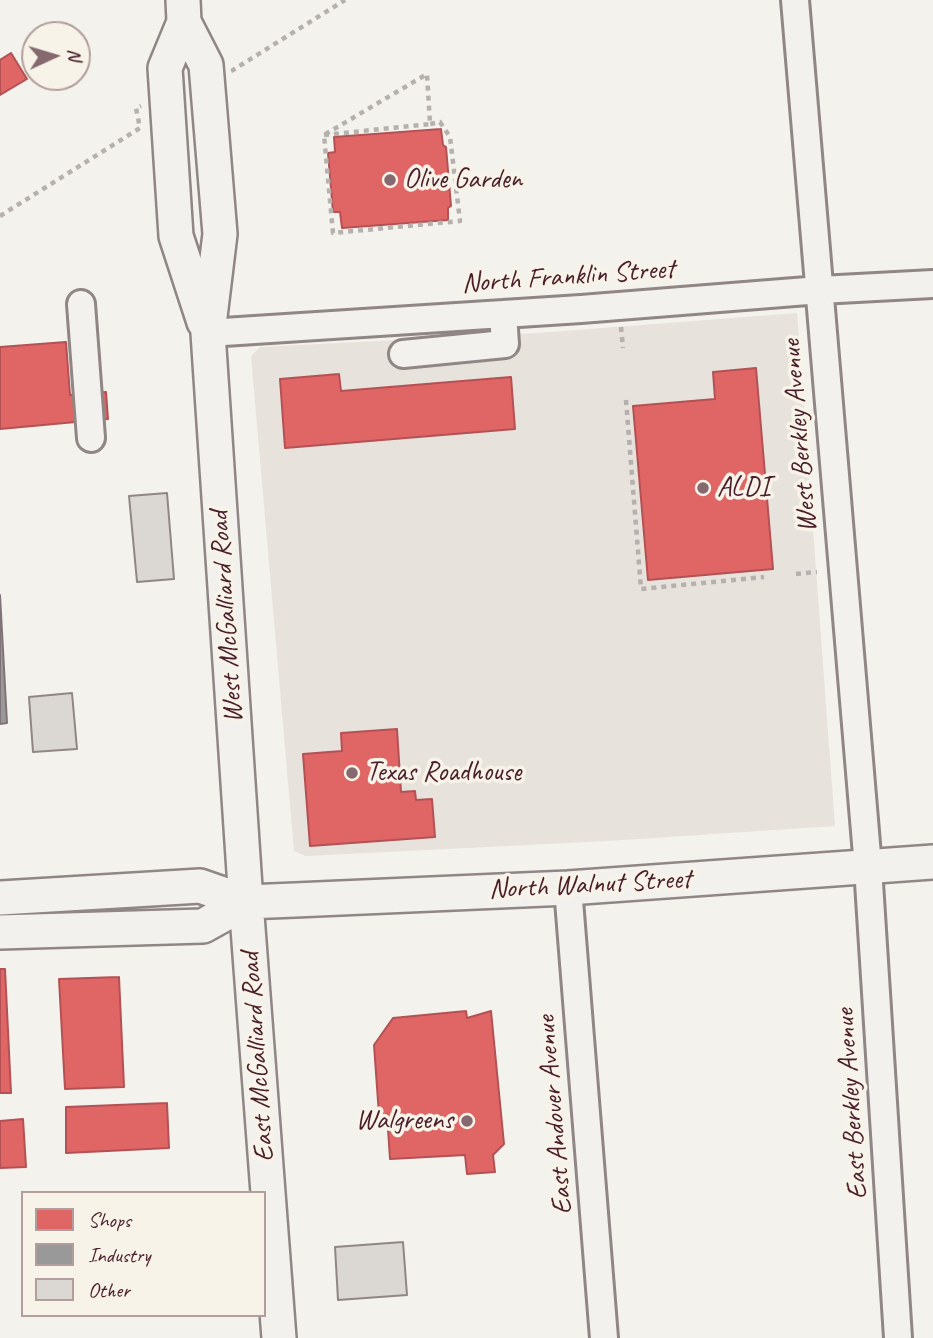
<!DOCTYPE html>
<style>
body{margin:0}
#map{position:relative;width:933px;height:1338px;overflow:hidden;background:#f4f2ec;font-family:Caveat,sans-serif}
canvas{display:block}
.legend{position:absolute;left:21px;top:1191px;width:245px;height:126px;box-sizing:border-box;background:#f7f3e8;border:2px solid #b29e9c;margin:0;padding:9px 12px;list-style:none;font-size:21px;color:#4a1f2b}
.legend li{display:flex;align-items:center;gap:14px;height:35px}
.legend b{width:35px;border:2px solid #b29e9c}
.north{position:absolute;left:21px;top:21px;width:70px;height:70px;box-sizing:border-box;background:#f7f3e8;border:2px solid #b29e9c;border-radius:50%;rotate:86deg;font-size:19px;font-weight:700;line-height:28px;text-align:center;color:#4a1f2b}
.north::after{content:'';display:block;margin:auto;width:24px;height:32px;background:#86696f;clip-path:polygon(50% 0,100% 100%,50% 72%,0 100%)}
</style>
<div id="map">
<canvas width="933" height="1338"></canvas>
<ul class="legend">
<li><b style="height:19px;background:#e06666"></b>Shops</li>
<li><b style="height:19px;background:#999"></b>Industry</li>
<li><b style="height:19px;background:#dbd7d3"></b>Other</li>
</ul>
<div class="north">N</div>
</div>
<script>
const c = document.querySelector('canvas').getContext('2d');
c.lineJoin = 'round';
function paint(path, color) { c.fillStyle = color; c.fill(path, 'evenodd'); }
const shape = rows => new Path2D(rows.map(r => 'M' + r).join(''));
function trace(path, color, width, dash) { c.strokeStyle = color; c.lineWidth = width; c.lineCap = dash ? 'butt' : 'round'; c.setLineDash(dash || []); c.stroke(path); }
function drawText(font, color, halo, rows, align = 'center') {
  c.font = font + ' Caveat,sans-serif'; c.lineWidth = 7; c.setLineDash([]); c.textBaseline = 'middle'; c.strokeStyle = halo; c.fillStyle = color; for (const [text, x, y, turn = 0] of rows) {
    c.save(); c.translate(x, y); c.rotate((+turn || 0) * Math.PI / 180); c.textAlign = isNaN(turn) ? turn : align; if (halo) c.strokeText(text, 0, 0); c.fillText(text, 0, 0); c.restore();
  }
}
paint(shape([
 [797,313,835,826,608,841,306,856,294,851,251,356,260,347,537,333]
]), '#e7e2db');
const shops = shape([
 [11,53,27,79,0,95,0,60,11,53],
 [441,129,443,145,446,147,451,206,448,208,448,220,342,228,340,212,333,212,328,153,335,152,334,137,441,129],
 [66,342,70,395,106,392,108,419,0,429,0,347,66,342],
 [756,368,773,569,648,580,633,406,715,399,713,372,756,368],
 [339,374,341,391,511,377,515,429,285,448,280,379,339,374],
 [397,729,401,792,415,791,416,800,432,799,435,837,310,846,303,754,342,751,341,733,397,729],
 [0,969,5,969,11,1093,0,1093,0,969],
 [119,977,124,1087,65,1089,59,979,119,977],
 [466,1011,467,1018,491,1011,504,1144,493,1155,495,1172,467,1174,465,1155,390,1159,387,1114,379,1115,374,1045,393,1018,466,1011],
 [167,1103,169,1148,66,1153,66,1107,167,1103],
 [23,1119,26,1167,0,1168,0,1121,23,1119]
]);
paint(shops, '#e06666');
trace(shops, '#b35154', 2);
const industry = shape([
 [0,595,7,723,0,724,0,595]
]);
paint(industry, '#999');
trace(industry, '#817478', 2);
const building = shape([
 [167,493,174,579,137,582,129,496,167,493],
 [72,693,77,749,33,752,29,697,72,693],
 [403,1242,407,1295,338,1300,335,1247,403,1242]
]);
paint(building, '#dbd7d3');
trace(building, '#8f8685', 2);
const minor = shape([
 [795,0,868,867,898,1338],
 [81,304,91,438],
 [208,333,581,309,820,290,933,284],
 [403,354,505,344,503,314],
 [568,888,604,1338]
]);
const major = shape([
 [183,0,184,22,206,65,220,234,208,333,246,902,279,1338],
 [184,22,165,68,176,236,204,322],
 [0,898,200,886,246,902,295,900,568,888,933,862],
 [0,932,203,926,246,902]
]);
trace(minor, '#8f8685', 32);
trace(major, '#8f8685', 38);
trace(shape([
 [234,72,233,70,345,0],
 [324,135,430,124,427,74,324,135,333,233,460,221,450,137,440,122,430,124],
 [0,216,140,128,136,108,141,106],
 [621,327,623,348],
 [626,400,641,589,764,577],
 [796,574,817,572]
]), '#b6b0ae', 4.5, [5, 5]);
trace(minor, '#f2f1ed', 26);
trace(major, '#f2f1ed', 33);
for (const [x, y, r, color] of [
 [390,180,7,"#86696f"],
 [703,488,7,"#86696f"],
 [352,773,7,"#86696f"],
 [467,1121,7,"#86696f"]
]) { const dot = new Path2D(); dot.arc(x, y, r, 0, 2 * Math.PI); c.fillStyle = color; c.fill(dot); trace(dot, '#f7f3e8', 2.5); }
drawText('28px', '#4a1f2b', '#f7f3e8', [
 ["Olive Garden",404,180],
 ["ALDI",717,488],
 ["Texas Roadhouse",366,773],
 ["Walgreens",453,1121,"right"]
], 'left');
drawText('28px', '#4a1f2b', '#f7f3e8', [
 ["North Franklin Street",568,277,-4],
 ["West Berkley Avenue",800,436,-95],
 ["West McGalliard Road",227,617,-94],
 ["North Walnut Street",590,885,-3],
 ["East McGalliard Road",258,1057,-94],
 ["East Berkley Avenue",852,1104,-94],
 ["East Andover Avenue",555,1115,-95]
]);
</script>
